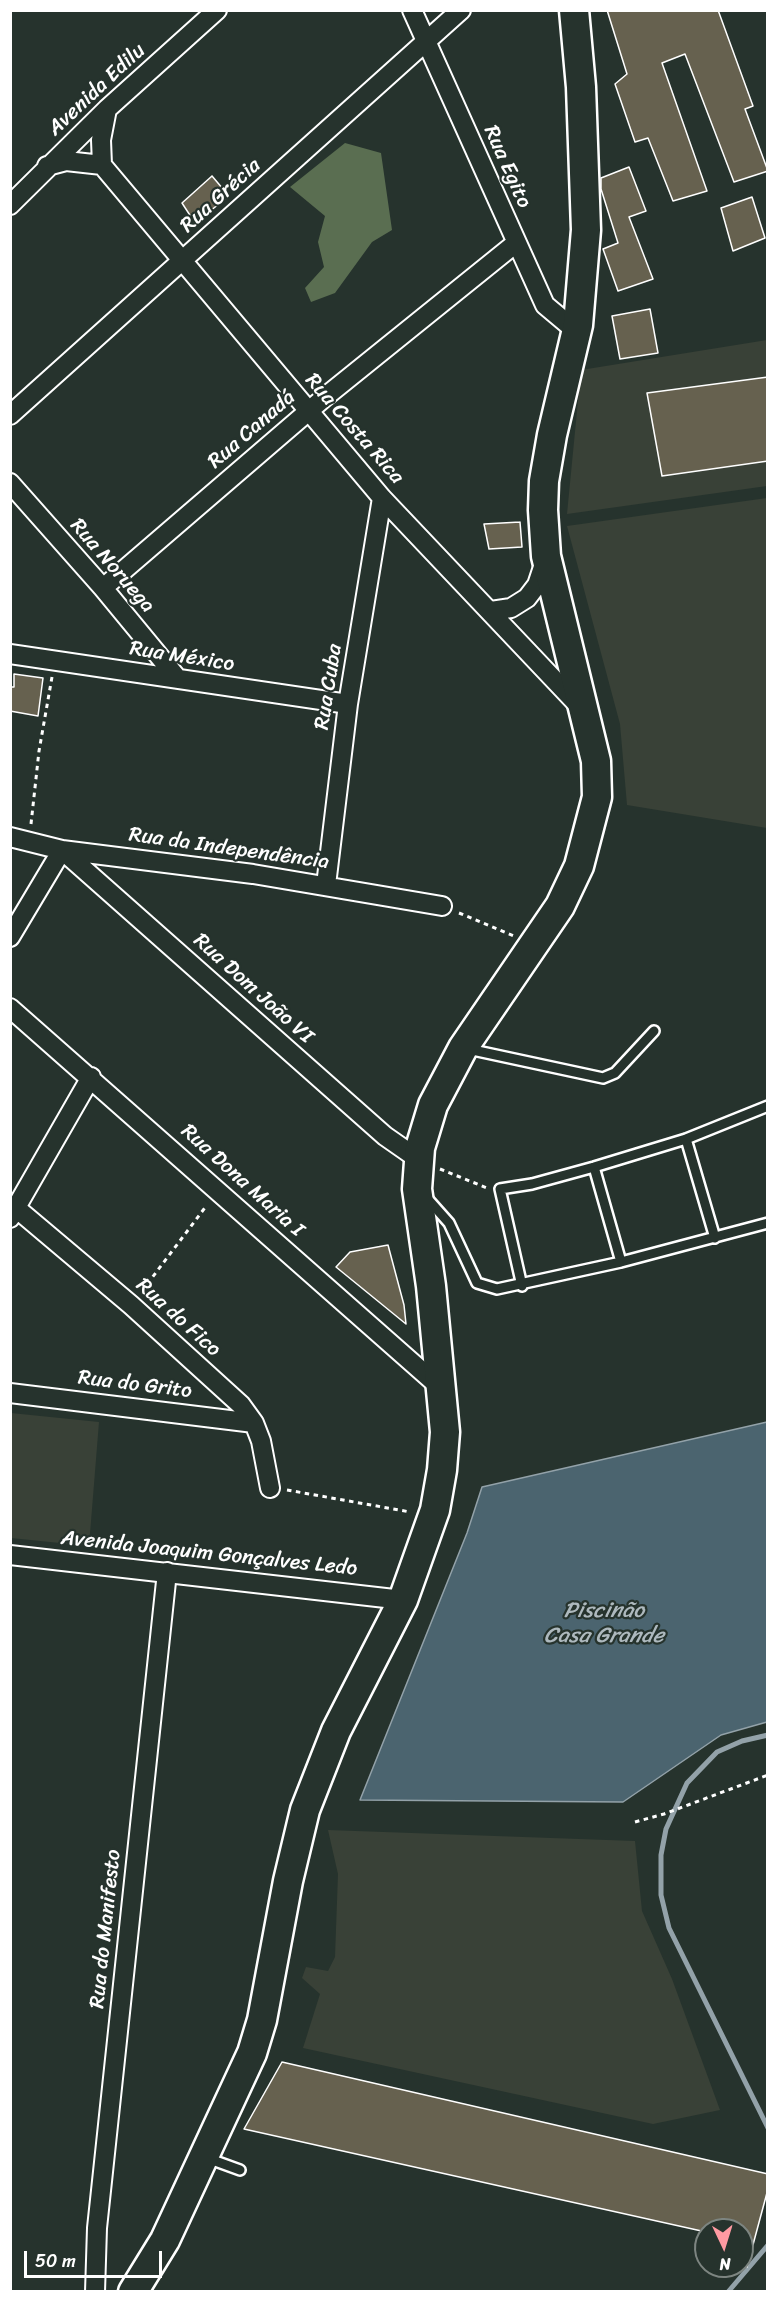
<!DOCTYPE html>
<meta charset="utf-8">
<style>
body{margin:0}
#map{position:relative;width:778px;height:2302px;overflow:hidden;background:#26332d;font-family:Sriracha,sans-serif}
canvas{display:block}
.frame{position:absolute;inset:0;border:12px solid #fff;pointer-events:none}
.north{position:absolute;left:694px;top:2218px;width:60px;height:60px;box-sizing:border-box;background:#26332d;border:2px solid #7d8581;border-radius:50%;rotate:176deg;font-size:16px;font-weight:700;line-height:24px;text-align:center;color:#fff}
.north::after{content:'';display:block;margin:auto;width:21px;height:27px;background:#ff9aa2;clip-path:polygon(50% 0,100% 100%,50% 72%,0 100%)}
.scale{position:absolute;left:24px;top:2251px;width:138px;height:27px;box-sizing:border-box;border:3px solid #fff;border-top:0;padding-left:8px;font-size:18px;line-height:21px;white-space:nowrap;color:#fff;-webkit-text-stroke:4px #26332d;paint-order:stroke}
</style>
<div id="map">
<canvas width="778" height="2302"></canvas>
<div class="frame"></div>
<div class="north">N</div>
<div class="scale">50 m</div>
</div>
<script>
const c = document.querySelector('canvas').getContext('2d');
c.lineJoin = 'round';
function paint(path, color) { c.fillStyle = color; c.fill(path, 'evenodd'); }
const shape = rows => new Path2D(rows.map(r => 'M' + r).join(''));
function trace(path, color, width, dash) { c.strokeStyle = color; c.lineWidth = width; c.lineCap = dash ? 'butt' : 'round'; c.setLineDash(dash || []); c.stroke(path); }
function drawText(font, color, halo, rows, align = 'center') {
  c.font = font + ' Sriracha,sans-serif'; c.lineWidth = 4.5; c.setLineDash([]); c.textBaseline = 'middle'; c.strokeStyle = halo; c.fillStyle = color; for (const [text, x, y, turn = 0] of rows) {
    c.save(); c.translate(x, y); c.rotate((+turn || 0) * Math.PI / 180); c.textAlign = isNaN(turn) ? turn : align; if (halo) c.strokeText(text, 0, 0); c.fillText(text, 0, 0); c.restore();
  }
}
paint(shape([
 [767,340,767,486,567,514,581,370],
 [767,498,767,828,627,805,620,724,567,526],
 [11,1413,99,1422,89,1546,11,1538],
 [328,1830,635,1841,642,1911,672,1979,720,2110,653,2124,303,2048,320,1994,302,1978,306,1967,328,1971,335,1957,338,1874]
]), '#394137');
paint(shape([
 [345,143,381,153,392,230,372,242,335,293,311,302,305,288,324,267,318,242,325,216,290,187]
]), '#5a6e51');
const water = shape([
 [767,1422,767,1722,721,1735,623,1802,360,1800,467,1533,482,1487,767,1422]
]);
paint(water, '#4b646f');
trace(water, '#93a2a9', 1.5);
trace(shape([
 [768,1735,742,1741,717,1752,687,1783,666,1829,661,1855,661,1895,669,1928,768,2128],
 [728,2292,768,2245]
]), '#93a2a9', 5);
const building = shape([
 [607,10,718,10,753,106,745,109,768,171,734,182,685,54,662,63,707,191,673,201,648,138,635,142,615,84,627,74,607,10],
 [629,167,646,211,629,217,653,279,618,291,603,249,618,243,601,189,601,178,629,167],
 [212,176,229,196,195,223,182,203,212,176],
 [752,197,765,238,733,251,721,208,752,197],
 [650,309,658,353,620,359,612,316,650,309],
 [768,377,768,461,662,476,647,393,768,377],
 [520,522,522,547,489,549,484,524,520,522],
 [14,674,43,678,38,716,10,711,10,687,14,687,14,674],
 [388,1245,404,1305,406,1324,336,1267,350,1252,388,1245],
 [282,2062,768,2174,768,2189,747,2267,742,2266,742,2230,706,2230,706,2232,244,2129,282,2062]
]);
paint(building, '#66614f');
trace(building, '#fff', 1.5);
const lane = shape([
 [468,1049,603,1078,615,1073,654,1031],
 [686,1139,715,1238],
 [594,1167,621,1262],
 [425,1196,449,1223,477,1283,497,1289,621,1262,768,1223],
 [522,1286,500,1189,532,1184,594,1167,686,1139,768,1106],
 [207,2158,240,2170]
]);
const street = shape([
 [412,10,545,305,576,331],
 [107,109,101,140,102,165,382,498,581,708],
 [47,166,66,161,102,165],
 [10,205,107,109,217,10],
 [10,415,461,10],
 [10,483,103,588,178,679],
 [103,588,325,397,516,243],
 [491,611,511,608,527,598,537,585,545,561],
 [10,654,348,704],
 [10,837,62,850,253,874,442,906],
 [326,885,348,704,382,498],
 [10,937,62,850,385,1136,418,1159],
 [10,1008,442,1389],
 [16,1208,131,1305,241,1405,254,1423,261,1441,270,1488],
 [10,1218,91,1077],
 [10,1393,254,1423],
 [10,1555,403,1600],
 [95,2292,97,2228,167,1572]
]);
const primary = shape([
 [133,2292,165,2240,252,2053,262,2020,288,1881,305,1810,336,1731,403,1600,435,1510,442,1470,445,1432,431,1286,417,1189,420,1148,433,1105,463,1048,560,906,579,866,597,797,596,761,546,556,543,510,544,481,552,435,578,325,586,230,581,87,574,10]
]);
trace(lane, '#fff', 14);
trace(street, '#fff', 22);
trace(primary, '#fff', 33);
trace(shape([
 [31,824,39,751,52,677],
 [459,913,514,936],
 [440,1169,487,1188],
 [142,1291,207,1205],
 [287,1490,410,1512],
 [635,1822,664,1814,768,1775]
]), '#fff', 3, [4.5, 4.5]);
trace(lane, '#26332d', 9);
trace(street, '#26332d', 18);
trace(primary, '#26332d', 28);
drawText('21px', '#fff', '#26332d', [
 ["Avenida Edilu",97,90,-43],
 ["Rua Egito",507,167,66],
 ["Rua Grécia",221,196,-42],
 ["Rua Costa Rica",354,429,49],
 ["Rua Canadá",252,430,-41],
 ["Rua Noruega",112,566,49],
 ["Rua México",182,657,9],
 ["Rua Cuba",329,687,-81],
 ["Rua da Independência",229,849,8],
 ["Rua Dom João VI",253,989,42],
 ["Rua Dona Maria I",242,1181,42],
 ["Rua do Fico",178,1318,42],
 ["Rua do Grito",135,1385,7],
 ["Avenida Joaquim Gonçalves Ledo",209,1554,6],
 ["Rua do Manifesto",106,1929,-84]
]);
drawText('italic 22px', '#aeb9be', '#26332d', [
 ["Piscinão",604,1611],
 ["Casa Grande",604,1636]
]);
</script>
